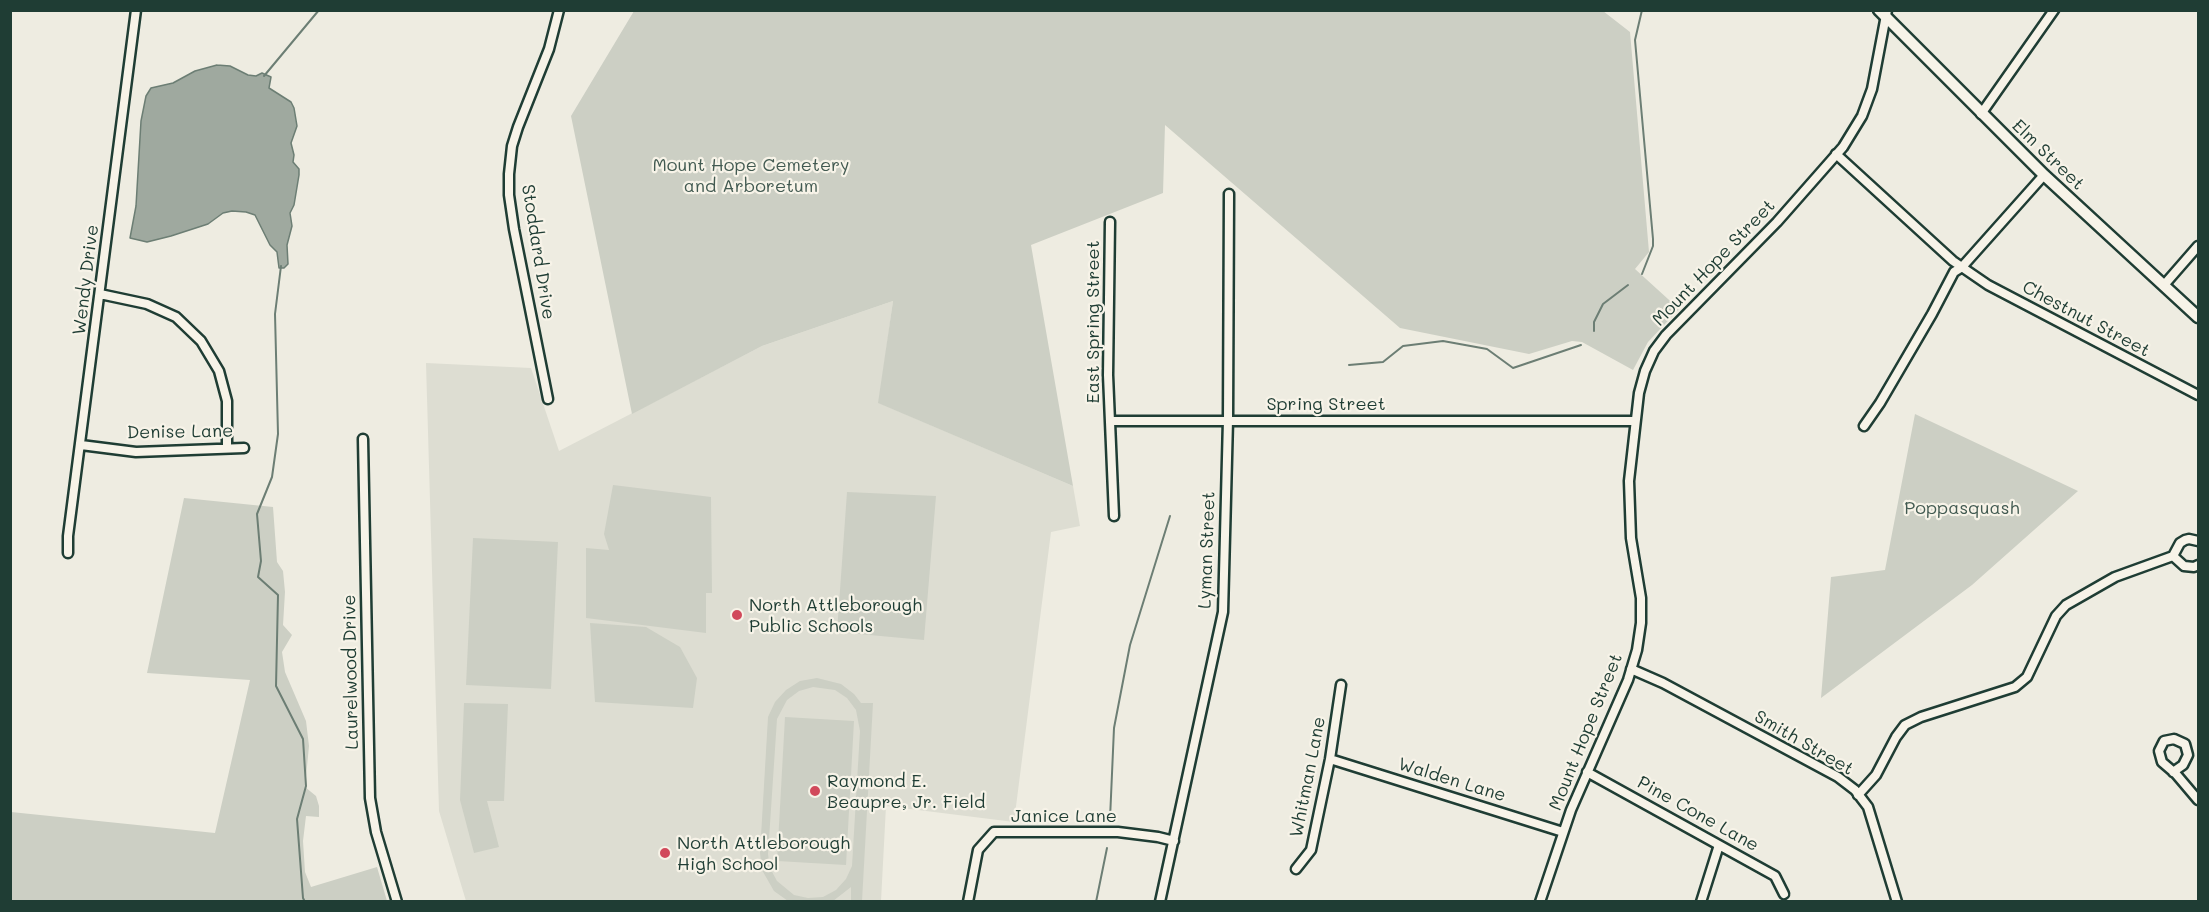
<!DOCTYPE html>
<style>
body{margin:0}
#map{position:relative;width:2209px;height:912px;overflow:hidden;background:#eeece1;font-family:Mali,sans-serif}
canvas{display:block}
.frame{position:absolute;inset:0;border:12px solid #1f3d34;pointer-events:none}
</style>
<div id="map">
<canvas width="2209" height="912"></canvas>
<div class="frame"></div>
</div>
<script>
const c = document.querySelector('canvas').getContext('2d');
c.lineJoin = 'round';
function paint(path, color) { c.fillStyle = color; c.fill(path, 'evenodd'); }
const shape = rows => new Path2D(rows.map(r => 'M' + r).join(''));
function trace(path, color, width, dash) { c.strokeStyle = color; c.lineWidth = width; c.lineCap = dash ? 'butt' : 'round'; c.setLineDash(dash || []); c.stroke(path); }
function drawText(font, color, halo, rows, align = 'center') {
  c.font = font + ' Mali,sans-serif'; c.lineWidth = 4.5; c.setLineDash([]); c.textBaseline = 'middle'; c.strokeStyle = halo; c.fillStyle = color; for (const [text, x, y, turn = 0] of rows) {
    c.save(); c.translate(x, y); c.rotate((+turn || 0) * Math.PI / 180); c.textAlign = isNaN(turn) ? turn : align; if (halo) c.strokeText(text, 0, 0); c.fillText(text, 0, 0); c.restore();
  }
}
paint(shape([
 [893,301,879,403,1073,486,1080,526,1051,532,1014,822,886,806,881,901,466,901,439,811,426,363,531,368,559,451,762,346]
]), '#ddddd2');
paint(shape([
 [634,11,1603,11,1630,32,1649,252,1635,269,1679,309,1648,342,1633,370,1582,342,1572,341,1529,354,1400,328,1165,125,1163,193,1031,245,1073,486,878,403,893,301,762,346,632,414,571,116],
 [1915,414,2078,491,1972,585,1821,698,1831,577,1885,570],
 [613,485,711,497,712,593,706,593,706,633,586,618,586,548,609,550,604,534],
 [847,492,936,496,924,640,837,632],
 [184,498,273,507,277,562,283,571,285,592,283,625,292,635,282,652,285,672,306,721,309,746,305,787,316,796,319,806,319,817,306,816,303,841,305,872,311,887,377,867,387,901,11,901,11,812,215,833,250,680,147,673],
 [473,538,558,542,551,689,466,685],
 [590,623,646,627,680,647,697,678,693,708,595,702],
 [817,678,841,684,854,694,861,703,873,703,862,901,851,901,851,887,833,901,788,901,774,891,762,870,760,853,768,717,775,702,786,690,800,681],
 [813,687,835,690,847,698,856,710,860,731,852,866,846,879,836,890,823,897,808,898,794,895,777,881,770,868,768,854,777,719,787,700,799,691],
 [464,703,508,704,504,801,487,801,499,847,474,853,460,800],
 [785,717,854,721,846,865,777,861]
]), '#cccfc4');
const water = shape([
 [217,65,230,66,248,75,256,76,262,73,271,77,269,88,291,102,294,108,297,126,291,143,294,155,293,162,299,169,299,175,294,205,290,213,292,226,287,245,288,264,284,268,279,268,277,252,270,245,255,215,246,212,232,211,223,213,208,224,171,236,147,242,130,238,136,206,141,121,146,96,151,88,173,83,195,71,217,65]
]);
paint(water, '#9fa99f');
trace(water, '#6c7e74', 1.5);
trace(shape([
 [1642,10,1635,40,1653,239,1653,246,1642,274],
 [264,76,319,10],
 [281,266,275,314,278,434,272,477,257,514,261,561,258,577,278,595,276,686,303,739,306,786,297,819,303,898,305,902],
 [1594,331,1594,322,1603,304,1628,285],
 [1349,365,1383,362,1403,346,1443,341,1487,349,1513,368,1581,345],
 [1110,819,1114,728,1130,645,1170,516],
 [1096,902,1107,848]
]), '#6c7e74', 2);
const minor = shape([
 [1981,114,2054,10],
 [1836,154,1953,261,1988,285,2198,395],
 [1110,222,1108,375,1114,516],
 [2164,285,2198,246],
 [100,294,147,304,176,317,201,341,219,371,227,401,227,448],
 [548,399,514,229,509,195,509,174,512,146,518,127,549,49,559,10],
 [1111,421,1635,421],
 [1864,426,1880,403,1932,314,1954,272,1962,267,2044,175],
 [363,439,370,798,376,832,397,902],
 [81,445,136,452,244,448],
 [68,553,68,536,136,10],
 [2173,556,2184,566,2194,567,2198,565],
 [1631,669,1663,683,1838,777,1855,790,1868,807,1897,902],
 [1330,759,1563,832],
 [1587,772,1775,876,1784,894],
 [2173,772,2183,765,2188,755,2185,744,2174,739,2164,741,2159,751,2162,762,2176,774,2198,800],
 [1858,795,1876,775,1896,737,1905,725,1921,717,2015,687,2027,677,2056,616,2066,605,2115,577,2173,556,2180,543,2185,540,2189,539,2198,541],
 [1296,869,1311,850,1330,759,1341,685],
 [968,902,978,850,994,832,1118,832,1158,837,1174,841],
 [1160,902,1223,612,1228,420,1229,194],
 [1540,902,1571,810,1628,680,1637,650,1641,623,1641,598,1631,538,1629,481,1639,393,1645,371,1654,351,1666,335,1777,222,1843,147,1862,116,1872,89,1887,10],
 [1701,902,1719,845]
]);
const major = shape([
 [1879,10,2044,175,2198,317]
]);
trace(minor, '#1f3d34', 13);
trace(major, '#1f3d34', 15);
trace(minor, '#f7f3e8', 8);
trace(major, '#f7f3e8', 10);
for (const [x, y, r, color] of [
 [737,615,6,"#d1495b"],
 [815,791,6,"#d1495b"],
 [665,853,6,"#d1495b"]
]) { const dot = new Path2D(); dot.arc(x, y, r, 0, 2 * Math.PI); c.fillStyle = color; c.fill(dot); trace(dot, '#f7f3e8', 2); }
drawText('18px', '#1f3d34', '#f7f3e8', [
 ["Elm Street",2048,155,44],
 ["Stoddard Drive",538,252,81],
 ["Mount Hope Street",1714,263,-46],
 ["Wendy Drive",86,280,-83],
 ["Chestnut Street",2086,319,28],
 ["East Spring Street",1093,322,-90],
 ["Spring Street",1326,404],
 ["Denise Lane",180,432,-1],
 ["Lyman Street",1207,550,-88],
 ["Laurelwood Drive",351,672,-91],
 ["Mount Hope Street",1586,732,-68],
 ["Smith Street",1804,743,30],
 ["Whitman Lane",1308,777,-79],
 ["Walden Lane",1452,780,17],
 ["Pine Cone Lane",1698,814,29],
 ["Janice Lane",1064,816]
]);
drawText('18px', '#425a51', '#f7f3e8', [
 ["Mount Hope Cemetery",751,165],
 ["and Arboretum",751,186],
 ["Poppasquash",1962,508]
]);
drawText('18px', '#1f3d34', '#f7f3e8', [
 ["North Attleborough",749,605],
 ["Public Schools",749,626],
 ["Raymond E.",827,781],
 ["Beaupre, Jr. Field",827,802],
 ["North Attleborough",677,843],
 ["High School",677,864]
], 'left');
</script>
